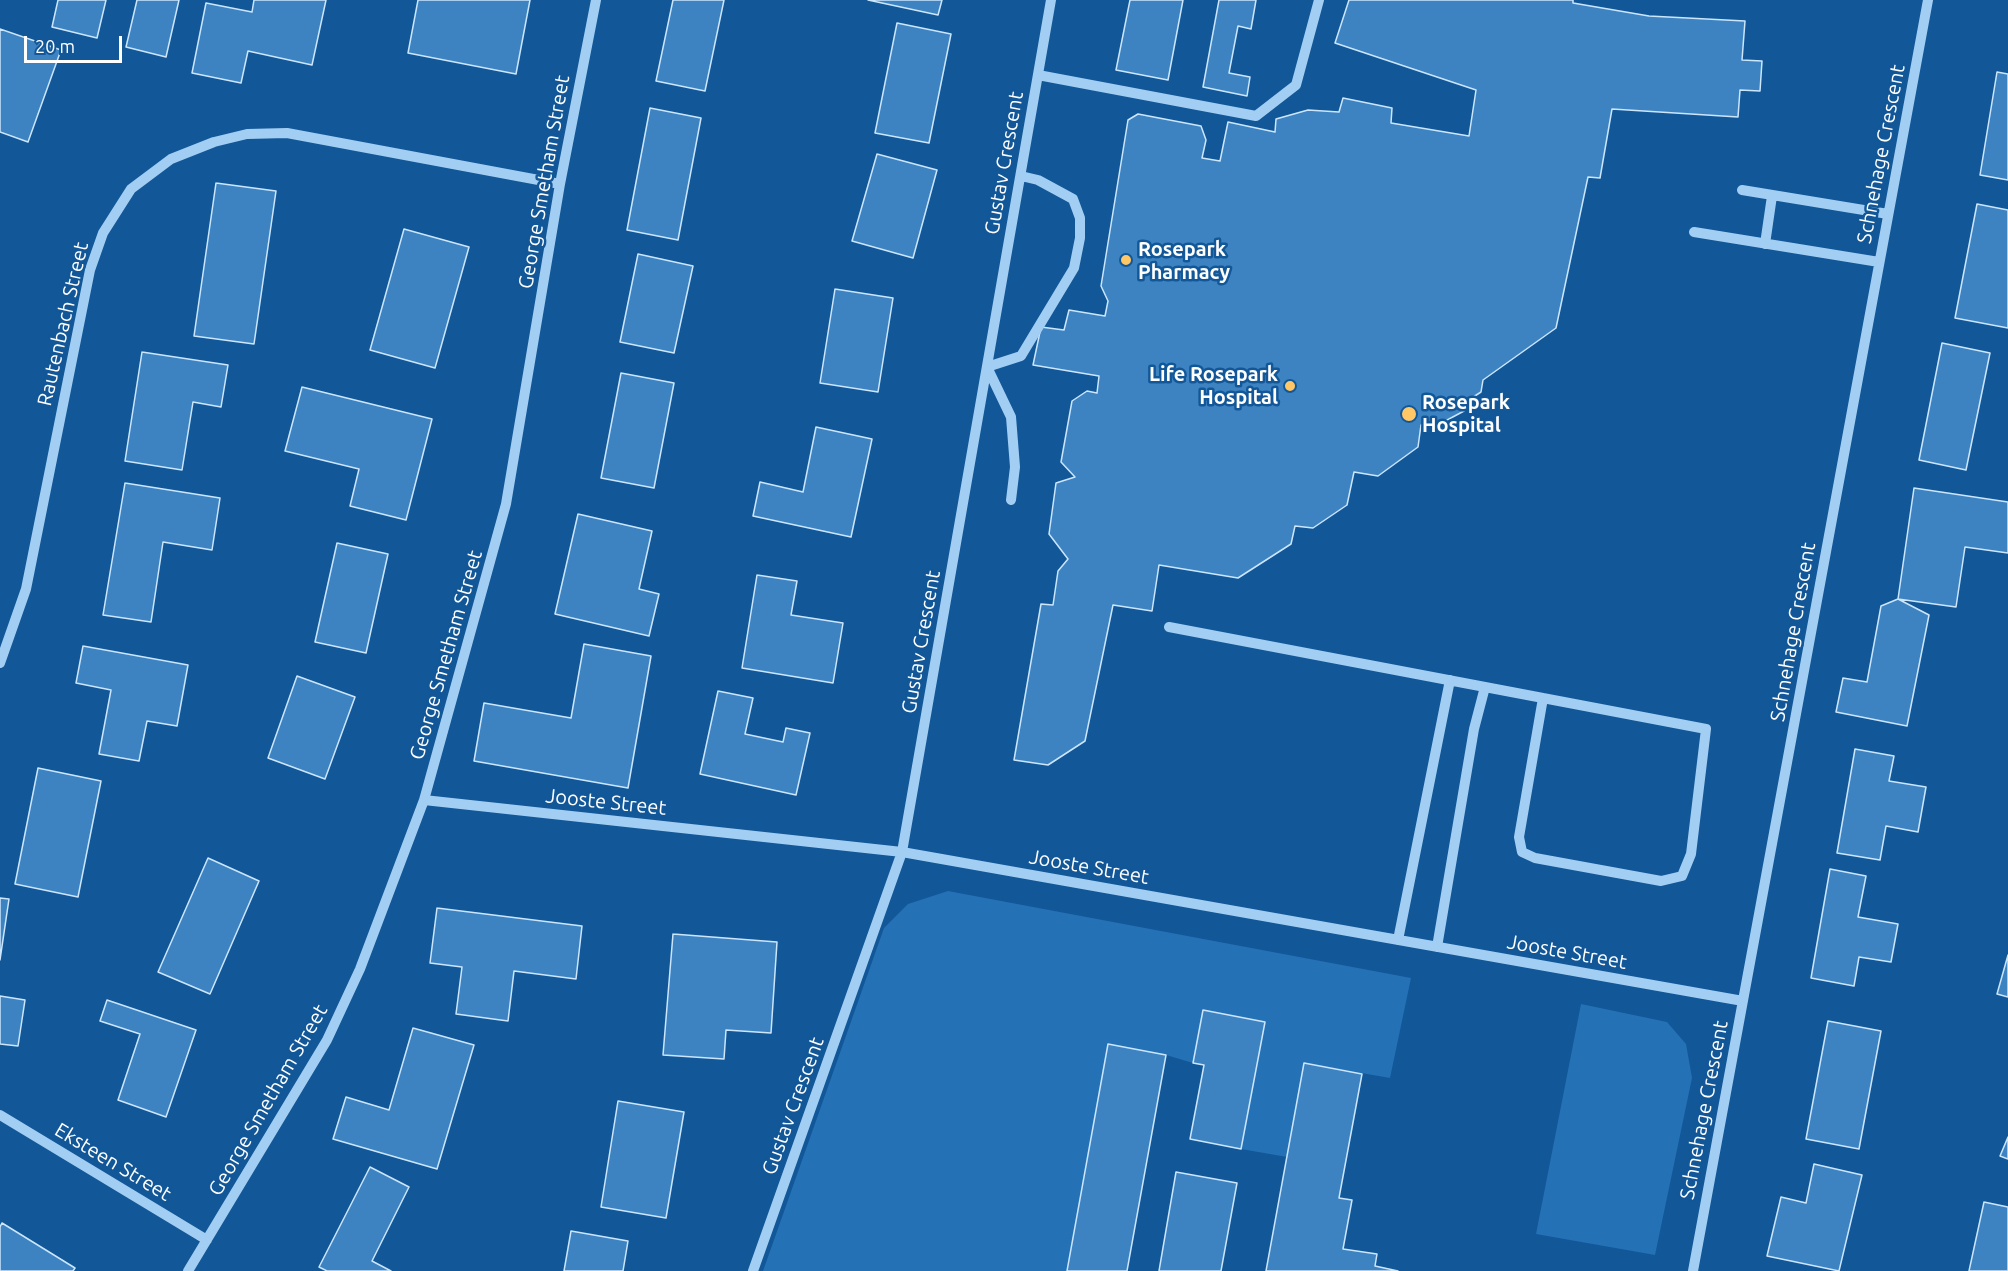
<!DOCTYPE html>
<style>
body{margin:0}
#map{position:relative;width:2008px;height:1271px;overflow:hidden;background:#125798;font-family:Ubuntu,sans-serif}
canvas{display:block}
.scale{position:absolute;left:24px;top:36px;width:98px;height:27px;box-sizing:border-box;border:3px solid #fff;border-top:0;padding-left:8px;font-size:18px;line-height:21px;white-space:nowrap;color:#fff;-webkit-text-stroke:4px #125798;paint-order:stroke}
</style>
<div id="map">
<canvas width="2008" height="1271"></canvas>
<div class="scale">20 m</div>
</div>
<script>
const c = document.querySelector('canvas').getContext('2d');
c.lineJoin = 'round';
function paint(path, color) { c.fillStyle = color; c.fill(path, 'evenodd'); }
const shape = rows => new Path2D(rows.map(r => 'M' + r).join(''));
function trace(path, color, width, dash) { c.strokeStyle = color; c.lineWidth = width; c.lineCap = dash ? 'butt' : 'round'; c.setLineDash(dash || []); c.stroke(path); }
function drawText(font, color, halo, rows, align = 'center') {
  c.font = font + ' Ubuntu,sans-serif'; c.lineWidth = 5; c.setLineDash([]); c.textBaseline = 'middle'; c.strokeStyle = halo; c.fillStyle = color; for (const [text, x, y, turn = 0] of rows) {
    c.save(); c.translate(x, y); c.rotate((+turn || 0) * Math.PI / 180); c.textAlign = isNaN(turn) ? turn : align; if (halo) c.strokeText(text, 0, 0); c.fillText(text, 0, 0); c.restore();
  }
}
paint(shape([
 [948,891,1411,978,1390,1078,1304,1063,1287,1157,1241,1149,1265,1022,1193,1063,1166,1055,1108,1044,1067,1271,763,1271,884,928,908,904],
 [1581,1004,1667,1022,1686,1044,1692,1078,1655,1255,1536,1234]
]), '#2471b6');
const building = shape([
 [58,0,106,0,97,38,52,27,58,0],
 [137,0,179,0,166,57,126,47,137,0],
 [254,0,326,0,312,65,248,51,241,83,192,73,206,3,252,12,254,0],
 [418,0,530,0,516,74,408,53,418,0],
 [673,0,724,0,705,91,656,81,673,0],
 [868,0,942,0,938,15,868,0],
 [1130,0,1183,0,1168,80,1116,70,1130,0],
 [1219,0,1256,0,1251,29,1238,26,1229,73,1250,77,1247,96,1203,87,1219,0],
 [1349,0,1573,0,1573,3,1649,16,1745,21,1742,60,1762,61,1760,91,1740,90,1738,117,1612,109,1600,178,1588,177,1556,328,1483,380,1481,392,1464,403,1464,411,1436,426,1421,425,1418,447,1378,476,1354,472,1347,505,1313,528,1295,526,1291,544,1238,578,1159,565,1152,611,1113,605,1085,741,1048,765,1014,760,1041,604,1053,605,1058,571,1068,559,1049,534,1056,483,1075,477,1061,462,1072,401,1087,391,1097,393,1099,376,1033,365,1041,327,1064,330,1069,310,1105,316,1108,301,1101,286,1128,120,1138,114,1201,126,1206,140,1202,158,1220,161,1228,122,1275,132,1276,119,1308,110,1339,112,1343,98,1392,108,1391,123,1469,136,1476,90,1335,43,1349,0],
 [897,23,951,34,929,143,875,133,897,23],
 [0,29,61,50,28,142,0,132,0,29],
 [1997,72,2008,74,2008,180,1980,175,1997,72],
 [650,108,701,118,678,240,627,230,650,108],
 [877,154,937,170,913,258,852,241,877,154],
 [216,183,276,191,254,344,194,336,216,183],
 [1977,204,2008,210,2008,328,1955,318,1977,204],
 [404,229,469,247,435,368,370,350,404,229],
 [638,254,693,266,674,353,620,342,638,254],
 [835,289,893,298,878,392,820,383,835,289],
 [1942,343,1990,353,1966,470,1919,460,1942,343],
 [142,352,228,365,221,407,193,402,182,470,125,461,142,352],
 [621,373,674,383,654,488,601,478,621,373],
 [302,387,432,419,406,520,350,506,359,469,285,451,302,387],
 [816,427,872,439,851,537,753,516,760,482,803,492,816,427],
 [125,483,220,498,212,550,163,542,151,622,103,615,125,483],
 [1914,488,2008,502,2008,553,1965,547,1956,607,1898,599,1914,488],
 [578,514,652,531,639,589,659,594,649,636,555,614,578,514],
 [337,543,388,554,366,653,315,642,337,543],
 [757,575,797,581,791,615,843,623,833,683,742,668,757,575],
 [1898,599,1929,615,1907,726,1836,712,1843,678,1867,682,1881,606,1898,599],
 [584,644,651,656,628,788,474,761,484,703,571,718,584,644],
 [83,646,188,665,177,726,147,721,139,761,99,754,111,690,76,683,83,646],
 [297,676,355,697,325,779,268,758,297,676],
 [718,691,753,698,745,734,783,742,786,728,810,733,796,795,700,774,718,691],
 [1855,749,1894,756,1889,781,1926,787,1918,832,1886,826,1880,860,1837,853,1855,749],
 [38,768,101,781,78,897,15,884,38,768],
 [208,858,259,881,210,994,158,972,208,858],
 [1830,869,1866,876,1858,917,1898,924,1891,962,1859,957,1854,986,1811,978,1830,869],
 [0,898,9,899,0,960,0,898],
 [437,908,582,926,576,979,514,971,508,1021,456,1014,462,967,430,963,437,908],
 [673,934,777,942,771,1033,726,1030,724,1059,663,1055,673,934],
 [2008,955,2008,997,1997,994,2008,955],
 [0,996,25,1000,18,1046,0,1044,0,996],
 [107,1000,196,1030,166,1117,118,1100,140,1034,100,1021,107,1000],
 [1203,1010,1265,1022,1241,1149,1190,1139,1204,1065,1193,1063,1203,1010],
 [1828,1021,1881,1031,1859,1149,1806,1139,1828,1021],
 [413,1028,474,1045,437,1169,333,1139,346,1097,389,1110,413,1028],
 [1108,1044,1166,1055,1127,1271,1067,1271,1108,1044],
 [1304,1063,1362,1074,1339,1198,1352,1200,1343,1249,1377,1254,1375,1266,1398,1271,1266,1271,1304,1063],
 [618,1101,684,1112,666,1218,601,1207,618,1101],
 [2008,1137,2008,1159,2000,1156,2008,1137],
 [1814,1164,1862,1175,1839,1271,1767,1256,1781,1197,1806,1203,1814,1164],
 [370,1167,409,1187,372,1261,391,1271,327,1271,319,1267,370,1167],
 [1176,1172,1237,1183,1221,1271,1159,1271,1176,1172],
 [1984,1202,2008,1207,2008,1271,1969,1271,1984,1202],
 [2,1223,75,1268,73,1271,0,1271,0,1227,2,1223],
 [571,1231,628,1241,623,1271,564,1271,571,1231]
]);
paint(building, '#3e83c1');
trace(building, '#cbe6fd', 1.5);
trace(shape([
 [1038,75,1256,116,1296,85,1319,0],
 [1742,190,1888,214],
 [1694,232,1879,262],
 [1765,244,1772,196],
 [1011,500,1015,467,1011,417,987,367,1021,356,1074,268,1080,238,1080,218,1073,199,1038,180,1021,176],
 [1169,627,1485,687,1706,729,1691,854,1682,876,1661,881,1535,858,1522,852,1519,837,1543,698],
 [0,663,26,589,90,270,103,233,131,189,171,159,214,142,247,134,287,133,560,184],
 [424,800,902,852,1743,1001],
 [1398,940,1450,680],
 [1437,947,1474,729,1485,687],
 [0,1115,207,1240],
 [188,1271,327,1040,360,969,424,800,506,504,560,184,596,0],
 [753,1271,902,852,1051,0],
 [1693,1271,1928,0]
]), '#a3cef3', 10);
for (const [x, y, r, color] of [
 [1126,260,6,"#ffc765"],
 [1290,386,6,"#ffc765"],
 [1409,414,8,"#ffc765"]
]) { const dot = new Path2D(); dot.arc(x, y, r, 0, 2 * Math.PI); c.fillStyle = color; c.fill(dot); trace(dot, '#125798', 2); }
drawText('20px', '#fff', '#125798', [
 ["Schnehage Crescent",1881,154,-79],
 ["Gustav Crescent",1004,163,-80],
 ["George Smetham Street",544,182,-80],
 ["Rautenbach Street",63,324,-77],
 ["Schnehage Crescent",1793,632,-80],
 ["Gustav Crescent",921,642,-80],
 ["George Smetham Street",446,655,-74],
 ["Jooste Street",606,802,6],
 ["Jooste Street",1089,867,10],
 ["Jooste Street",1567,952,10],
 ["George Smetham Street",268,1100,-60],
 ["Gustav Crescent",793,1106,-70],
 ["Schnehage Crescent",1704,1110,-79],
 ["Eksteen Street",113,1162,31]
]);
drawText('bold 20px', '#fff', '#125798', [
 ["Rosepark",1138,249],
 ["Pharmacy",1138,272],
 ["Life Rosepark",1278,374,"right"],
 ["Hospital",1278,397,"right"],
 ["Rosepark",1422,402],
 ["Hospital",1422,425]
], 'left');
</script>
